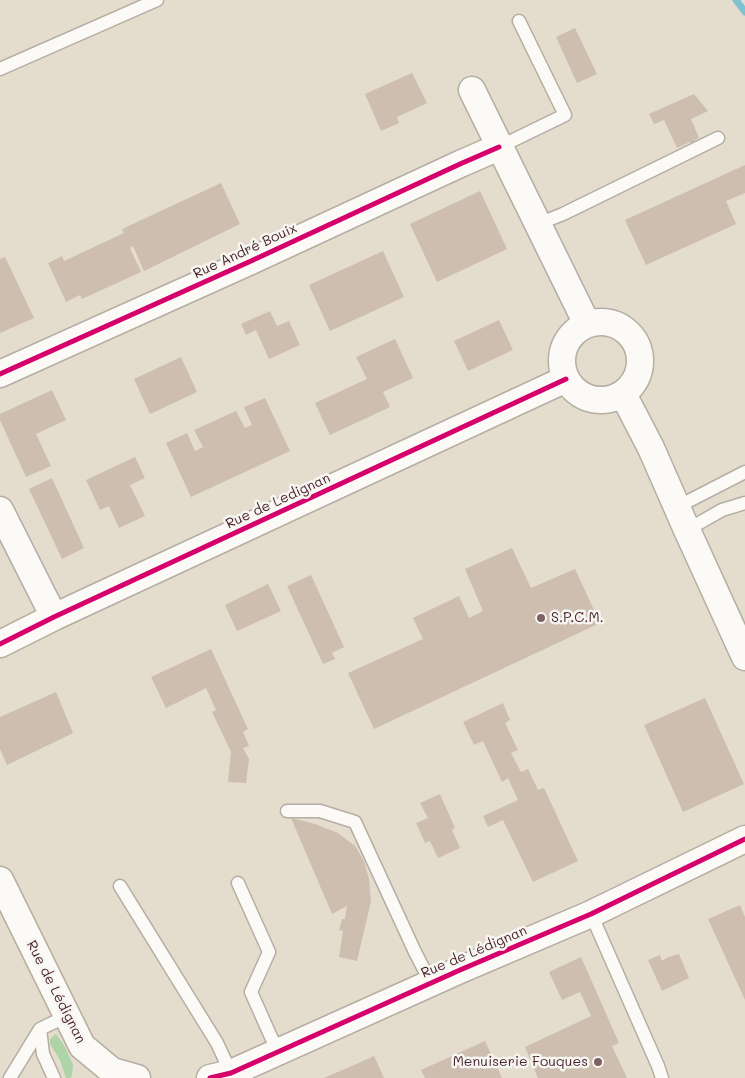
<!DOCTYPE html>
<meta charset="utf-8">
<style>
body{margin:0}
canvas{display:block;background:#e4dccc}
</style>
<canvas width="745" height="1078"></canvas>
<script>
const c = document.querySelector('canvas').getContext('2d');
c.lineJoin = 'round';
function paint(path, color) { c.fillStyle = color; c.fill(path, 'evenodd'); }
const shape = rows => new Path2D(rows.map(r => 'M' + r).join(''));
function trace(path, color, width, dash) { c.strokeStyle = color; c.lineWidth = width; c.lineCap = dash ? 'butt' : 'round'; c.setLineDash(dash || []); c.stroke(path); }
function drawText(font, color, halo, rows, align = 'center') {
  c.font = font + ' Mali,sans-serif'; c.lineWidth = 5; c.setLineDash([]); c.textBaseline = 'middle'; c.strokeStyle = halo; c.fillStyle = color; for (const [text, x, y, turn = 0] of rows) {
    c.save(); c.translate(x, y); c.rotate((+turn || 0) * Math.PI / 180); c.textAlign = isNaN(turn) ? turn : align; if (halo) c.strokeText(text, 0, 0); c.fillText(text, 0, 0); c.restore();
  }
}
paint(shape([
 [56,1034,65,1047,73,1065,72,1076,70,1078,66,1078,60,1060,50,1044,50,1039]
]), '#aed3a7');
trace(shape([
 [736,0,745,12]
]), '#7ec1d0', 7);
paint(shape([
 [575,28,597,74,577,83,556,37],
 [412,73,427,103,397,117,399,123,381,131,365,94],
 [694,94,708,111,691,119,699,138,695,140,696,144,692,146,690,142,677,148,664,120,654,124,649,114],
 [745,165,745,193,726,201,736,224,646,265,625,220],
 [221,183,240,224,144,271,133,246,130,248,141,272,82,299,80,295,66,302,48,263,62,256,64,261,124,233,122,229],
 [480,191,507,249,437,282,410,224],
 [383,251,404,297,330,331,309,285],
 [5,257,34,318,0,333,0,259],
 [270,311,277,326,289,321,300,345,269,359,256,330,246,335,241,324],
 [499,320,513,350,468,371,454,341],
 [395,339,413,378,383,392,390,407,330,435,315,403,367,379,356,357],
 [181,357,197,392,150,414,134,379],
 [52,390,66,420,36,434,51,466,26,477,0,420,0,414],
 [265,398,290,451,191,497,166,443,187,433,195,451,203,447,194,430,236,411,245,428,252,425,244,407],
 [135,457,145,478,130,485,145,516,119,528,109,506,100,510,86,480],
 [52,478,84,548,62,559,29,489],
 [512,548,531,588,575,569,600,623,374,729,348,673,423,639,413,618,459,596,469,618,483,611,465,569],
 [311,575,344,647,332,653,335,659,323,664,287,586],
 [268,584,281,611,237,631,225,605],
 [211,649,248,729,243,732,249,746,243,748,249,759,246,783,228,782,231,752,212,712,216,710,206,688,166,708,151,677],
 [56,692,73,733,7,765,0,749,0,717],
 [705,698,744,784,683,812,644,725],
 [503,703,510,720,505,723,518,750,511,753,521,772,528,769,538,790,544,788,578,861,533,882,503,820,488,827,483,816,518,800,508,778,502,782,483,741,474,745,463,722],
 [440,794,455,828,452,830,460,848,438,858,430,841,425,843,416,823,428,818,420,803],
 [291,818,315,824,338,833,355,846,364,861,369,879,371,901,357,961,339,957,343,931,339,930,342,919,345,919,347,906,332,914],
 [740,905,745,917,745,1000,708,919],
 [679,954,689,978,662,991,648,960,660,955,662,961,668,957],
 [581,957,619,1043,612,1046,627,1078,538,1078,525,1047,591,1016,580,992,562,1000,549,972],
 [485,1041,502,1078,425,1078,421,1070],
 [374,1056,384,1078,324,1078,361,1062]
]), '#cdbeb0');
const service = shape([
 [0,69,157,0],
 [499,147,565,115,519,21],
 [538,224,563,214,718,138],
 [677,507,745,472],
 [687,530,722,510,745,503],
 [287,811,320,811,355,822,415,952,431,983],
 [238,883,269,952,251,992,271,1037,279,1051],
 [120,886,217,1043,231,1073],
 [591,914,658,1066,662,1078],
 [40,1029,43,1054,54,1078],
 [10,1078,40,1029,67,1016]
]);
const minor = shape([
 [472,90,587,324],
 '562 361a39 39 0 1 1 78 0a39 39 0 1 1-78 0Z',
 [0,374,251,261,460,164,499,147],
 [623,394,651,448,687,530,745,657],
 [0,510,54,617],
 [0,644,54,617,566,379],
 [0,880,82,1046,112,1071,137,1078],
 [210,1078,231,1073,460,970,591,914,745,839]
]);
trace(service, '#b6ada3', 15);
trace(minor, '#b6ada3', 29);
trace(service, '#fbfaf7', 12);
trace(minor, '#fbfaf7', 26);
trace(shape([
 [0,374,251,261,460,164,499,147],
 [0,644,54,617,566,379],
 [210,1078,231,1073,460,970,591,914,745,839]
]), '#d6006c', 5);
for (const [x, y, r, color] of [
 [541,618,5,"#806163"],
 [598,1062,5,"#806163"]
]) { const dot = new Path2D(); dot.arc(x, y, r, 0, 2 * Math.PI); c.fillStyle = color; c.fill(dot); trace(dot, '#f6f6f2', 2); }
drawText('14px', '#4a1f2b', '#f6f6f2', [
 ["Rue André Bouix",245,251,-25],
 ["Rue de Ledignan",278,501,-25],
 ["Rue de Lédignan",474,952,-23],
 ["Rue de Lédignan",56,992,63]
]);
drawText('14px', '#4a1f2b', '#f6f6f2', [
 ["S.P.C.M.",551,618],
 ["Menuiserie Fouques",588,1062,"right"]
], 'left');
</script>
